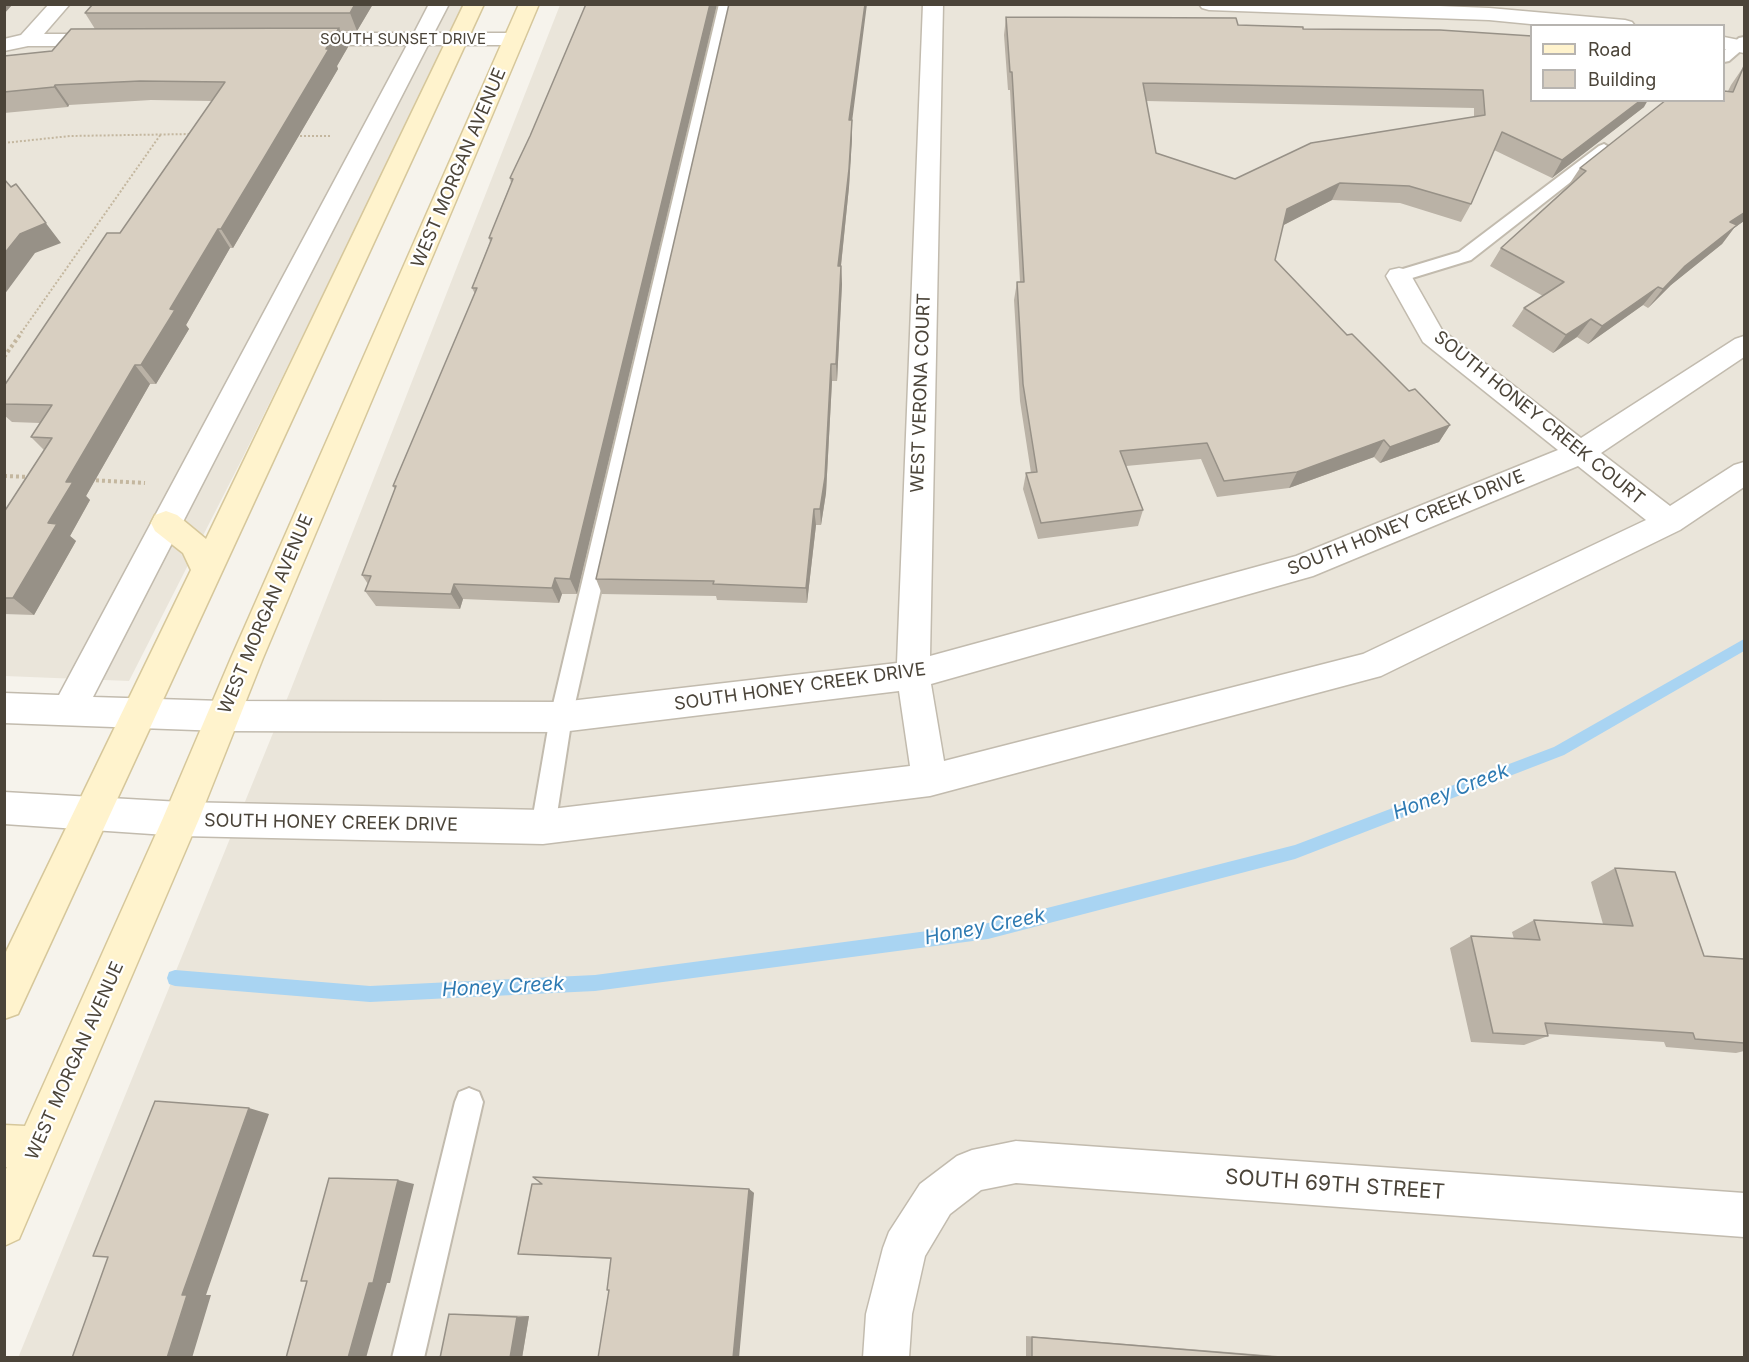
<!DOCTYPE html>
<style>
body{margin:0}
#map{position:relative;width:1749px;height:1362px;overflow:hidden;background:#f6f3ec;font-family:Inter,sans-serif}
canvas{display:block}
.frame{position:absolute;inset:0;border:6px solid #4b4439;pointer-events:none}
.legend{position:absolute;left:1530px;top:24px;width:195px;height:78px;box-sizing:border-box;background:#fff;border:2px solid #b7b4b0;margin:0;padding:8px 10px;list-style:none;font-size:18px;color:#4b4439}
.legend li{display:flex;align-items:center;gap:12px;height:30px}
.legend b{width:30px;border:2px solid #b7b4b0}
</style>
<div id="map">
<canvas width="1749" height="1362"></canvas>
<div class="frame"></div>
<ul class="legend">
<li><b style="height:8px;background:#fff3cd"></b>Road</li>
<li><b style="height:16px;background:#d8cfc1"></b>Building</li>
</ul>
</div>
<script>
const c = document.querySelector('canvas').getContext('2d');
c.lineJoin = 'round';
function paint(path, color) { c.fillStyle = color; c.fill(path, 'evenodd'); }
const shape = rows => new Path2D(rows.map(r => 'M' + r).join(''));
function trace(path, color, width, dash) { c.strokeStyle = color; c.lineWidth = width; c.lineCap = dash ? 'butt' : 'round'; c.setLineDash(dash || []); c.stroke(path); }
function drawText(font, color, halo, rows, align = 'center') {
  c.font = font + ' Inter,sans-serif'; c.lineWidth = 4.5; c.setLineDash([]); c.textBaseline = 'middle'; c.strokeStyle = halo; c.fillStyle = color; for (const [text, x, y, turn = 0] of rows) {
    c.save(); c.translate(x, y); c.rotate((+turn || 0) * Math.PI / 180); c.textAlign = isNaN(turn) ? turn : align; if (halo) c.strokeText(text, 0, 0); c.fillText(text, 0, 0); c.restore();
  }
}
paint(shape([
 [5,5,465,5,243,457,129,681,5,676],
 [560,5,1744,5,1744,1357,18,1358,291,689],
 [1532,26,1724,26,1724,100,1532,100]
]), '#eae5da');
paint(shape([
 [1744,639,1744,651,1564,755,1295,859,988,939,595,991,370,1002,175,986,169,984,167,978,169,972,175,970,370,986,595,975,988,923,1295,845,1554,747,1744,639]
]), '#a9d4f2');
const lane = shape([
 [719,4,733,4,572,717,555,827,552,835,543,838,534,835,531,827,550,717,719,4],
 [1744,37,1744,48,1729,61,1724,62,1724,51,1739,38,1744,37],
 [1604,144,1612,149,1609,152,1471,260,1399,282,1393,280,1390,276,1393,272,1459,252,1599,146,1604,144],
 [469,1088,479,1092,483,1102,424,1358,392,1358,455,1102,459,1092,469,1088]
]);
const street = shape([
 [49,4,70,4,44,34,105,34,112,36,115,40,112,44,105,46,28,46,4,51,4,39,21,35,49,4],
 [429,4,449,4,434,33,514,33,521,35,524,39,521,43,514,45,428,45,93,697,222,701,561,702,897,663,923,4,943,4,930,656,1296,556,1558,450,1423,342,1386,276,1390,270,1399,268,1408,270,1442,330,1581,438,1735,339,1744,336,1744,357,1601,453,1670,506,1734,465,1744,462,1744,487,1680,530,1381,676,930,796,543,844,181,836,4,824,4,792,181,802,543,810,910,766,899,691,561,732,222,731,4,723,4,693,59,695,407,45,300,45,293,43,290,39,293,35,300,33,414,33,429,4],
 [1578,466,1646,520,1363,654,944,761,931,684,1313,576,1578,466],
 [1199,4,1390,4,1489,8,1625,20,1632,22,1635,26,1551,26,1489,20,1209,10,1202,8,1199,4],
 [1724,37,1744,41,1744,53,1724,49,1724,37],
 [1016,1141,1744,1193,1744,1237,1016,1183,981,1190,950,1214,925,1256,912,1314,909,1358,863,1358,866,1314,883,1248,889,1232,920,1184,957,1156,972,1150,1016,1141]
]);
const secondary = shape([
 [464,4,484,4,18,1014,4,1019,4,956,191,570,183,553,155,531,151,523,155,515,166,511,177,515,206,539,464,4],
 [519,4,539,4,263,658,199,819,19,1239,4,1246,4,1173,7,1167,4,1167,4,1125,25,1126,163,818,231,658,519,4]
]);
trace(lane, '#c2bbae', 4);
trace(street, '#c2bbae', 3);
trace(secondary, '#d6c79b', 3);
trace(shape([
 [296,136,330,136],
 [4,143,70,136,192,134],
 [21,333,161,134]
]), '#c4b79f', 2, [2, 2]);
trace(shape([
 [4,357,22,332],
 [4,476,31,477],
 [90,480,145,483]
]), '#c4b79f', 4, [3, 3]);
paint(lane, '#fff');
paint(street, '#fff');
paint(secondary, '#fff3cd');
paint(shape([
 [373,4,357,31,341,31,348,47,337,66,338,69,233,248,230,248,186,325,189,329,156,384,150,384,86,496,90,500,70,536,76,541,34,615,4,614,4,512,44,450,31,437,40,423,12,422,4,415,4,386,120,233,212,101,151,100,69,105,68,107,4,113,4,56,52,51,95,29,85,13],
 [586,4,717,4,577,594,562,594,559,603,463,599,460,609,376,606,365,591,368,584,362,575,395,490,393,486,475,294,472,288,490,242,489,238,511,183,510,178,530,136],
 [1006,17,1238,25,1303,29,1644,107,1552,178,1494,150,1471,204,1461,222,1400,203,1332,200,1283,225,1275,260,1347,335,1409,391,1450,425,1439,442,1380,463,1374,457,1289,488,1217,497,1201,459,1126,466,1143,510,1138,526,1038,539,1023,489,1026,473,1031,473,1020,401,1014,300,1017,282,1020,282,1010,90,1008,90,1004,35],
 [1146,101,1474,108,1474,117,1235,179,1156,153],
 [1744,66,1744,221,1734,228,1722,244,1671,285,1648,308,1643,305,1588,344,1577,337,1553,353,1512,326,1524,308,1543,296,1490,266,1501,248,1568,186,1580,168,1728,91,1731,85],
 [852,122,852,138,849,187,841,266,842,284,837,381,832,381,826,493,821,525,816,525,807,603,717,600,716,596,602,594,596,579],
 [1615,868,1704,956,1744,959,1744,1051,1736,1053,1666,1047,1664,1042,1547,1034,1548,1036,1524,1045,1471,1042,1450,948,1471,936,1514,939,1512,932,1534,920,1603,924,1591,882],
 [749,1189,754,1193,609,1290,611,1259,518,1254],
 [449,1314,464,1314,529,1316,522,1358],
 [1026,1336,1303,1358,1026,1358]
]), '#bab2a6');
paint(shape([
 [4,4,13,4,4,14],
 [355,4,373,4,357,31,350,13],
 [710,4,717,4,577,594,570,579],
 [865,4,867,4,852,122,852,138,849,187,839,284,838,266,849,120],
 [339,28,348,47,337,66,338,69,233,248,221,229],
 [55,85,69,105,68,107,54,87],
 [1641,100,1648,100,1644,107,1552,178,1562,160],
 [1340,183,1332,200,1280,227,1287,209],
 [16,184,61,243,35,253,4,295,4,254],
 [1744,213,1744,221,1734,228,1722,244,1671,285,1648,308,1663,289,1685,266,1730,222],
 [218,229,230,248,186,325,189,329,156,384,141,365,170,309],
 [841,266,842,284,837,381,836,364],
 [1658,287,1643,305,1588,344,1602,326],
 [1591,319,1577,337,1553,353,1566,335],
 [831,364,832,381,826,493,821,525,820,509],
 [135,365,150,384,86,496,90,500,70,536,76,541,34,615,13,598,48,523,66,482],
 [1450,425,1439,442,1380,463,1390,447],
 [1384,440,1374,457,1289,488,1297,472],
 [814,509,816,525,807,603,806,588],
 [555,578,562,594,559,603,552,588],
 [454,584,463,599,460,609,451,594],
 [249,1108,269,1114,206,1295,182,1295],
 [398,1180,414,1184,390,1283,387,1283,366,1358,348,1358],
 [749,1189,754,1193,739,1358,733,1358],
 [187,1295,211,1295,192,1358,167,1358],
 [529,1316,522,1358,510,1358,517,1317]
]), '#979187');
const building = shape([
 [93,4,355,4,350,13,85,13,93,4],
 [586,4,710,4,570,579,555,578,552,588,454,584,451,594,365,591,371,576,362,575,396,486,393,486,477,288,472,288,492,238,489,238,513,179,510,178,530,136,586,4],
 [729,4,865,4,849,120,852,120,849,169,838,266,841,266,836,364,831,364,825,477,820,509,814,509,806,588,713,584,714,581,596,579,729,4],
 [1006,17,1236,18,1238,25,1303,27,1303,29,1440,30,1532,36,1532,100,1641,100,1562,160,1502,132,1471,204,1409,186,1340,183,1287,209,1275,260,1347,335,1352,334,1409,391,1415,389,1450,425,1390,447,1384,440,1297,472,1224,481,1207,443,1120,451,1143,510,1041,523,1026,473,1037,472,1023,384,1017,282,1024,282,1012,72,1010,72,1006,17],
 [1143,83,1483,90,1485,115,1311,143,1235,179,1156,153,1143,83],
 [339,28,326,49,329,49,264,158,221,229,218,229,170,309,175,310,141,365,135,365,66,482,73,482,48,523,57,524,13,598,4,598,4,512,52,438,31,437,52,405,4,404,4,386,107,233,120,233,225,82,140,81,55,85,54,87,4,92,4,56,52,51,71,29,339,28],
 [1744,66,1744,213,1730,222,1737,225,1685,266,1663,289,1658,287,1602,326,1591,319,1566,335,1524,308,1564,282,1501,248,1586,171,1580,168,1666,100,1724,100,1724,91,1733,92,1744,66],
 [4,179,11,187,16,184,46,223,20,234,4,254,4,179],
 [1615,868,1675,872,1704,956,1744,959,1744,1043,1695,1039,1693,1033,1545,1023,1548,1036,1493,1033,1471,936,1540,940,1534,920,1633,926,1615,868],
 [155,1101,249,1108,182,1295,187,1295,167,1358,72,1358,108,1257,93,1256,155,1101],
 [533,1177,749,1189,733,1358,598,1358,609,1290,607,1290,611,1258,518,1254,532,1184,542,1184,533,1177],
 [329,1178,398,1180,373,1283,369,1283,348,1358,286,1358,307,1281,301,1281,329,1178],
 [449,1314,517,1317,510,1358,440,1358,449,1314],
 [1032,1337,1287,1358,1032,1358,1032,1337]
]);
paint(building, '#d8cfc1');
trace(building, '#979187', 1.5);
drawText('15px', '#4b4439', '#fff', [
 ["SOUTH SUNSET DRIVE",403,39]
]);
drawText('18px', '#4b4439', '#fff', [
 ["WEST MORGAN AVENUE",459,168,-67],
 ["WEST VERONA COURT",921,393,-88],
 ["SOUTH HONEY CREEK COURT",1539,418,39],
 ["SOUTH HONEY CREEK DRIVE",1406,523,-22],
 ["WEST MORGAN AVENUE",266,614,-67],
 ["SOUTH HONEY CREEK DRIVE",800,687,-8],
 ["SOUTH HONEY CREEK DRIVE",331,823,1],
 ["WEST MORGAN AVENUE",75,1061,-66]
]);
drawText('italic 20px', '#2e7ab2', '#fff', [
 ["Honey Creek",1451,792,-21],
 ["Honey Creek",985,927,-11],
 ["Honey Creek",503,987,-3]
]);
drawText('21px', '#4b4439', '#fff', [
 ["SOUTH 69TH STREET",1335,1185,4]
]);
</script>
